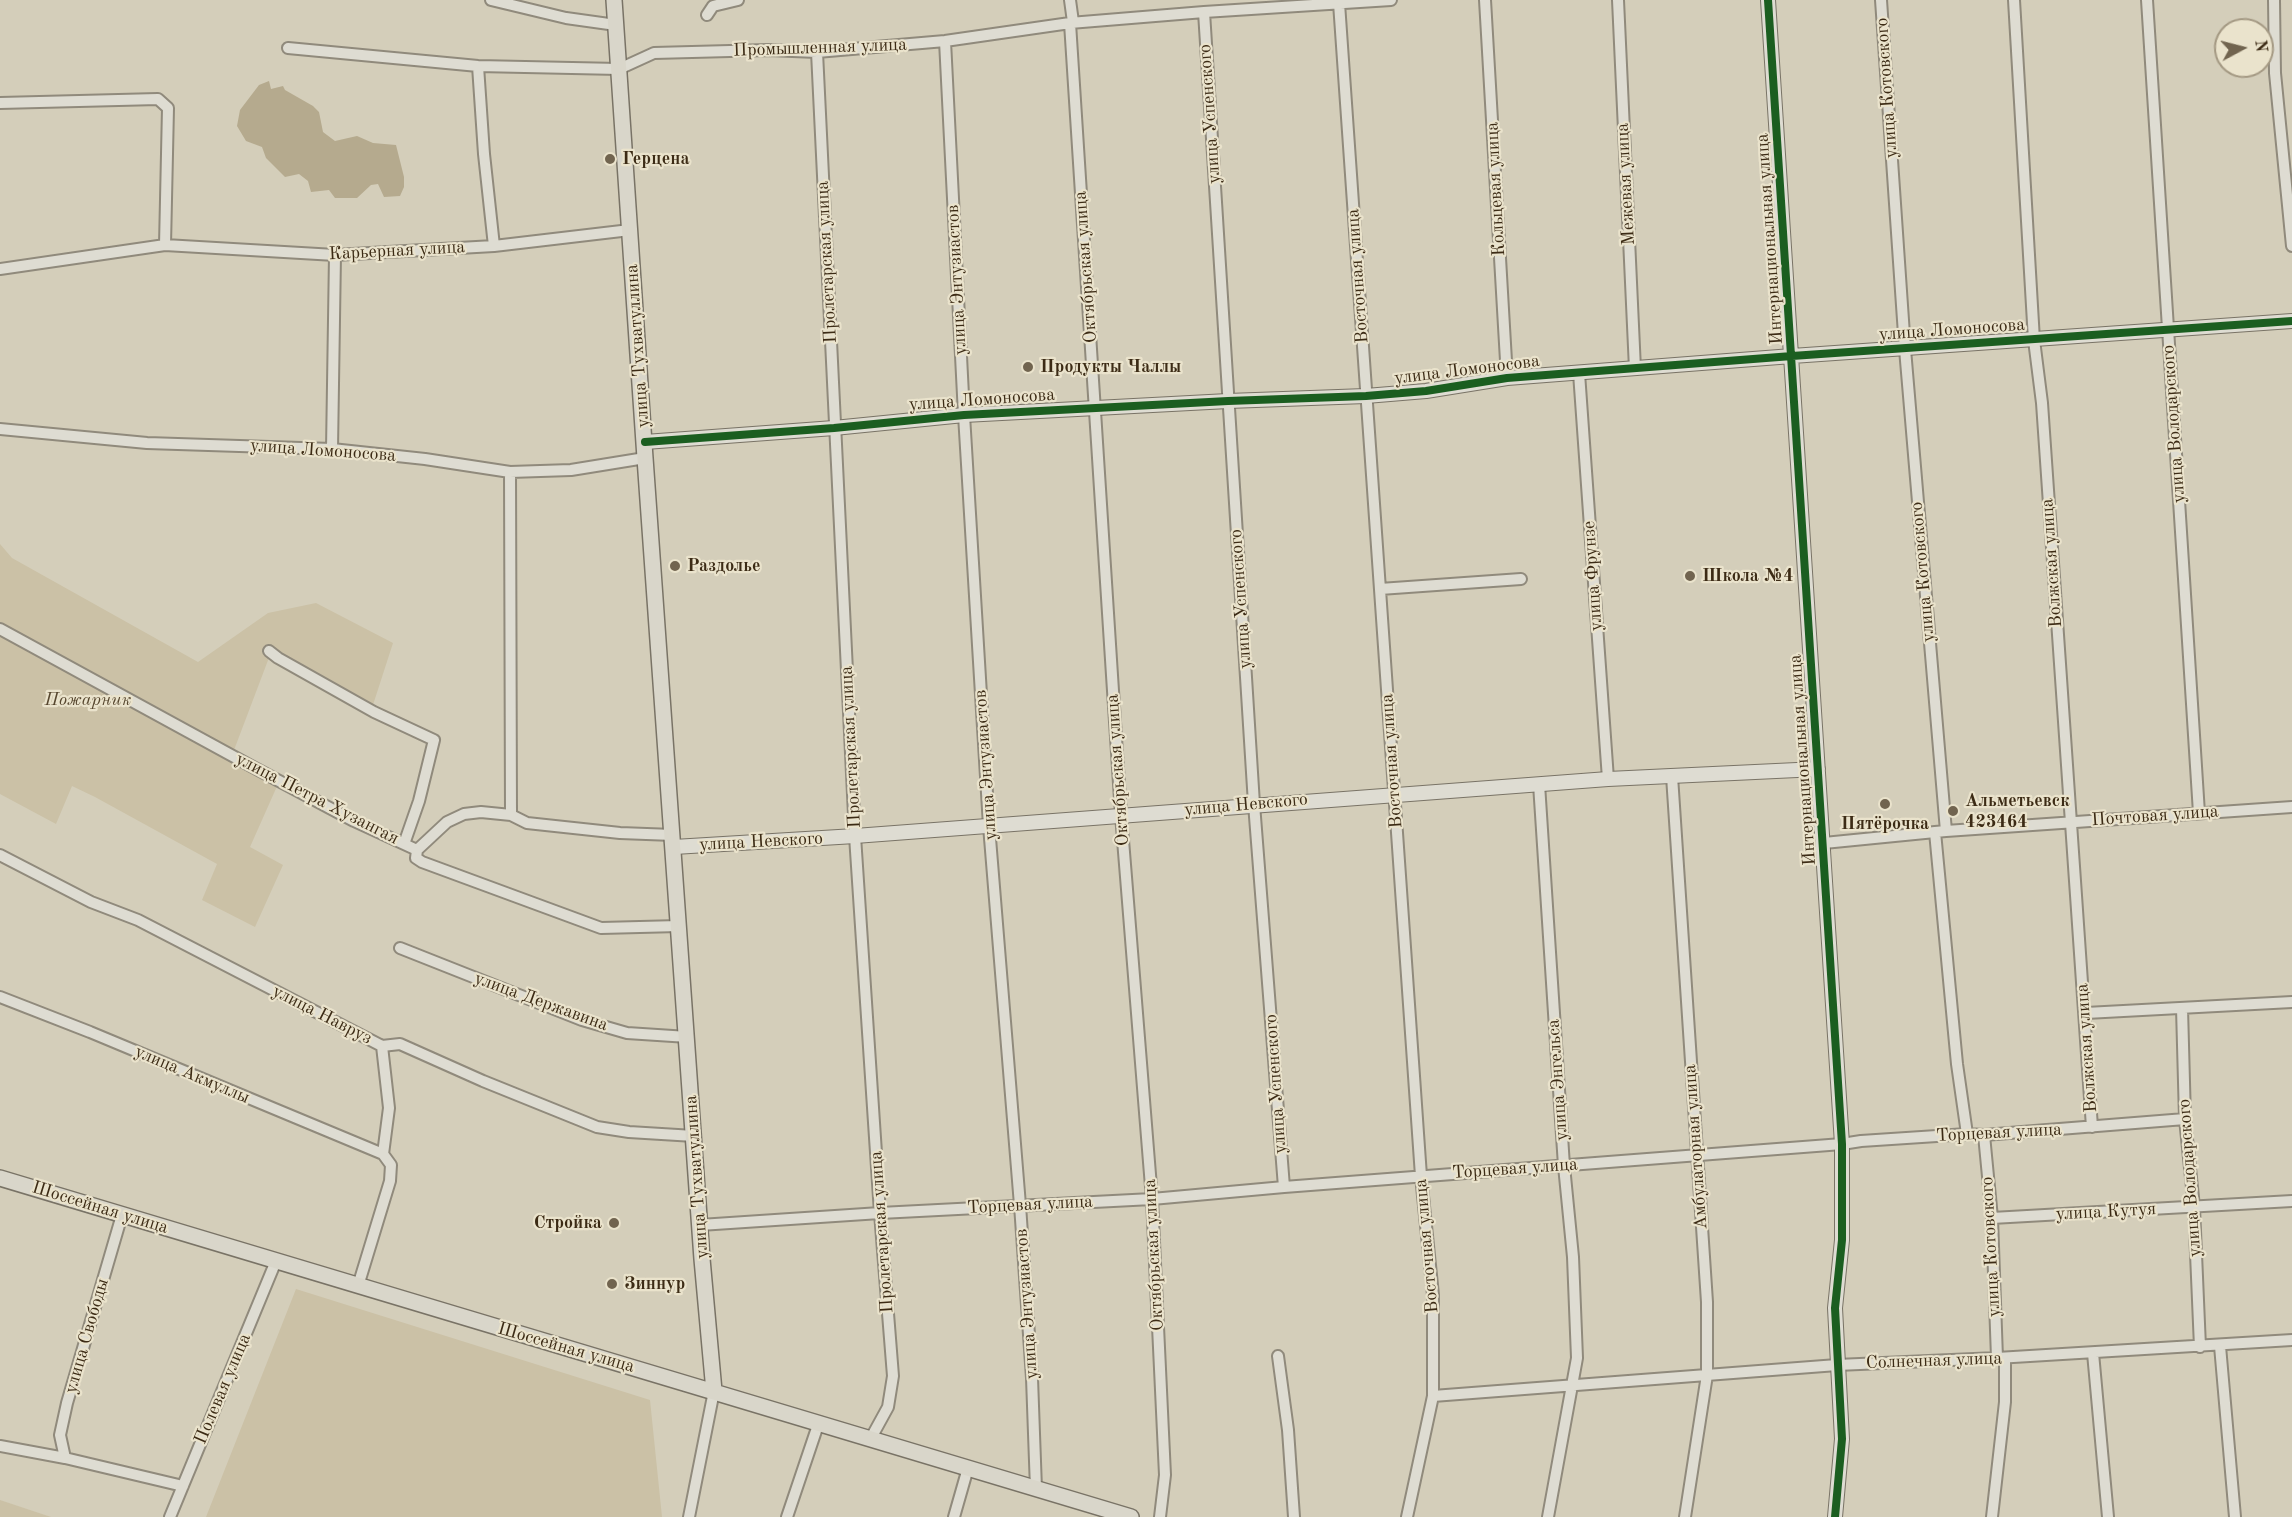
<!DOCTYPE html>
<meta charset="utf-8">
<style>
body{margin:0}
#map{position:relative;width:2292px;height:1517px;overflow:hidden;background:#d4ceba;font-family:"Old Standard TT",serif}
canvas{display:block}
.north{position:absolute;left:2214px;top:18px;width:60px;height:60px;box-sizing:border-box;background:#eae3cc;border:2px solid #a49983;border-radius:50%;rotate:83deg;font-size:16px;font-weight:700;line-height:24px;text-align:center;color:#3c2b15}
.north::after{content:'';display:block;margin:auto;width:21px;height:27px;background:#71644f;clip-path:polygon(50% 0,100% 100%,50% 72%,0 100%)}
</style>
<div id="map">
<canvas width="2292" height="1517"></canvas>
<div class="north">N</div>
</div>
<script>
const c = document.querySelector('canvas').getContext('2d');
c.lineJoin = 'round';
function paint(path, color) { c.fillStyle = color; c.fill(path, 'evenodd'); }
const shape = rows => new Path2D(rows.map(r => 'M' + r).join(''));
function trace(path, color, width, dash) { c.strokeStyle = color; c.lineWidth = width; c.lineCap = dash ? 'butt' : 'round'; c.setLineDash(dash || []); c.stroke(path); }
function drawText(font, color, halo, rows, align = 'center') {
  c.font = font + ' "Old Standard TT",serif'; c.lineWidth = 4.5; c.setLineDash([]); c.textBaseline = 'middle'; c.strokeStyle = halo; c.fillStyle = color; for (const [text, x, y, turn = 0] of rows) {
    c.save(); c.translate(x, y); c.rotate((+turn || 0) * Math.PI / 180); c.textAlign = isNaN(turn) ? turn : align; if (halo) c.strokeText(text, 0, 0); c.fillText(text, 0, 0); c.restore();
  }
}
paint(shape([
 [0,544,12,558,198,662,268,613,316,603,393,643,372,708,270,655,231,758,278,784,250,847,283,865,255,927,202,900,217,864,95,797,72,786,56,824,0,794],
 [296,1289,650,1400,662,1517,206,1517],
 [0,1500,51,1517,0,1517]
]), '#cbc1a6');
paint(shape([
 [269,81,271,89,283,86,285,90,313,106,319,112,323,132,335,141,357,136,373,143,396,145,404,177,404,187,400,196,384,197,378,184,371,185,357,198,335,198,329,190,311,192,308,181,299,174,285,177,266,158,262,147,246,141,237,126,240,110,259,85]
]), '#b5aa8e');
const street = shape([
 [491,0,566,18,616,25],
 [1070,0,1073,22],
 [1485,0,1507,378],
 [1618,0,1635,369],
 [1881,0,1905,349,1946,831,1935,832,1957,1064,1967,1134],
 [2014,0,2034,340,2042,403,2092,1127],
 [2147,0,2199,813],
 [2274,0,2275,73,2292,246],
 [1339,3,1421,1176,1433,1295,1433,1396,1407,1517],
 [1204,12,1254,804,1284,1187],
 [707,15,713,6,738,0],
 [1070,23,1121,815,1152,1199,1165,1475,1160,1517],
 [945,41,964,415,989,826,1020,1205,1032,1378,1036,1489],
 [288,48,478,66,619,69,654,53,768,50,817,52,945,41,1070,23,1204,12,1391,0],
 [817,52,855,836,880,1213,893,1376,888,1407,871,1438],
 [478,66,484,154,494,246],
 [0,103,158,99,168,108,165,245],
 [0,269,165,245,335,255,494,246,630,230],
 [1579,373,1608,779],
 [0,429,147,443,332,449,425,459,510,472,571,470,645,458],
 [332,449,335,255],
 [510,472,511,815],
 [1380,589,1521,579],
 [0,629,251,766,354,821,417,850],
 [269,651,278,658,374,712,434,740,419,801,404,844],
 [1672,776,1707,1302,1707,1375,1685,1517],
 [1539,784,1564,1166,1573,1257,1577,1358,1548,1517],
 [1946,831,2292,807],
 [1824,843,1935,832],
 [417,850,416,858,422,862,601,928,679,926],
 [417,850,447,822,464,814,481,812,511,815,527,823,620,833,673,835],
 [0,855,91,902,138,920,382,1046,400,1044,483,1081,597,1127,629,1132,694,1136],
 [400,948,582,1020,627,1033,688,1037],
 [0,997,90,1032,383,1154],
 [2182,1008,2185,1119,2194,1207,2200,1347],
 [2086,1013,2292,1002],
 [1984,1135,1992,1218,1997,1358],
 [1992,1218,2292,1201],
 [700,1225,880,1213,1152,1199,1284,1187,1842,1144,1861,1141,1967,1134,1984,1135,2185,1119],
 [358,1286,390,1181,391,1165,383,1154,389,1108,382,1046],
 [2220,1346,2235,1517],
 [2093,1353,2108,1517],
 [1278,1356,1288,1430,1294,1517],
 [1433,1396,1837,1365,1997,1358,2292,1340],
 [0,1446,65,1458,183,1486],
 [65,1458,60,1435,67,1403,122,1215],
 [170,1517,276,1261],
 [689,1517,714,1391],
 [787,1517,819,1422],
 [954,1517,968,1468],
 [1992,1517,2005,1402,2005,1358]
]);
const secondary = shape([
 [1768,0,1842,1144,1842,1240,1835,1308,1842,1439,1835,1517],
 [645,442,834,428,964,415,1228,401,1366,396,1426,391,1507,378,1792,356,2292,321],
 [674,847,855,836,1608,779,1818,769]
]);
const primary = shape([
 [614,0,645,458,702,1259,714,1391],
 [0,1178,1131,1517]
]);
trace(street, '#908a7c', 14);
trace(secondary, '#797366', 16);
trace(primary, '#797366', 18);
trace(street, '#dedcd2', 10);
trace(secondary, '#dedcd2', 14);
trace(primary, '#d9d6ca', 15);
trace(shape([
 [1768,0,1842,1144,1842,1240,1835,1308,1842,1439,1835,1517],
 [645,442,834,428,964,415,1228,401,1366,396,1426,391,1507,378,1792,356,2292,321]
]), '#1b5e20', 8);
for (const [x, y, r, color] of [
 [610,159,6,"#71644f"],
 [1028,367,6,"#71644f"],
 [675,566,6,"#71644f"],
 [1690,576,6,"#71644f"],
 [1885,804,6,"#71644f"],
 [1953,811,6,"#71644f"],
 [614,1223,6,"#71644f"],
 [612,1284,6,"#71644f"]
]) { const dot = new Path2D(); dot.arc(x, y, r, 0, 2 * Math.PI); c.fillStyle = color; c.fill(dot); trace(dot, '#eae3cc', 2); }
drawText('18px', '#3c2b15', '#eae3cc', [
 ["Промышленная улица",820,48,-2],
 ["улица Котовского",1887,88,-94],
 ["улица Успенского",1210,114,-94],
 ["Межевая улица",1626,184,-93],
 ["Кольцевая улица",1496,189,-93],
 ["Интернациональная улица",1770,239,-94],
 ["Карьерная улица",397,251,-3],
 ["Пролетарская улица",827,262,-93],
 ["Октябрьская улица",1086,267,-94],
 ["Восточная улица",1358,276,-94],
 ["улица Энтузиастов",957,280,-93],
 ["улица Ломоносова",1952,330,-4],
 ["улица Тухватуллина",638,346,-94],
 ["улица Ломоносова",1467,370,-7],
 ["улица Ломоносова",982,400,-4],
 ["улица Володарского",2174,424,-94],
 ["улица Ломоносова",323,451,4],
 ["Волжская улица",2052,563,-94],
 ["улица Котовского",1923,572,-95],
 ["улица Фрунзе",1593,576,-94],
 ["улица Успенского",1241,599,-94],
 ["Пролетарская улица",851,747,-93],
 ["Интернациональная улица",1803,760,-94],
 ["Восточная улица",1392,761,-94],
 ["улица Энтузиастов",986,765,-94],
 ["Октябрьская улица",1118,770,-94],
 ["улица Петра Хузангая",317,799,27],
 ["улица Невского",1246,805,-5],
 ["Почтовая улица",2155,816,-4],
 ["улица Невского",761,842,-3],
 ["улица Державина",541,1002,20],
 ["улица Навруз",322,1015,27],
 ["Волжская улица",2087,1048,-94],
 ["улица Акмуллы",192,1075,23],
 ["улица Энгельса",1558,1080,-94],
 ["улица Успенского",1276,1084,-94],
 ["Торцевая улица",1999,1133,-3],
 ["Амбулаторная улица",1696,1147,-94],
 ["Торцевая улица",1515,1169,-4],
 ["улица Тухватуллина",697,1177,-94],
 ["улица Володарского",2190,1178,-94],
 ["Торцевая улица",1030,1205,-3],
 ["Шоссейная улица",100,1208,17],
 ["улица Кутуя",2106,1212,-3],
 ["Пролетарская улица",882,1232,-94],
 ["Восточная улица",1427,1246,-95],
 ["улица Котовского",1991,1247,-93],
 ["Октябрьская улица",1154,1255,-93],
 ["улица Энтузиастов",1027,1304,-94],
 ["улица Свободы",87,1336,-74],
 ["Шоссейная улица",566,1348,16],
 ["Солнечная улица",1934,1361,-2],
 ["Полевая улица",223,1389,-67]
]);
drawText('bold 18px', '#3c2b15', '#eae3cc', [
 ["Герцена",622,159],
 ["Продукты Чаллы",1040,367],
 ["Раздолье",687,566],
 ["Школа №4",1702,576],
 ["Альметьевск",1965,801],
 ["423464",1965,822],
 ["Пятёрочка",1885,824,"center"],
 ["Стройка",602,1223,"right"],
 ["Зиннур",624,1284]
], 'left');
drawText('italic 18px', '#57472f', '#eae3cc', [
 ["Пожарник",88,700]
]);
</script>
